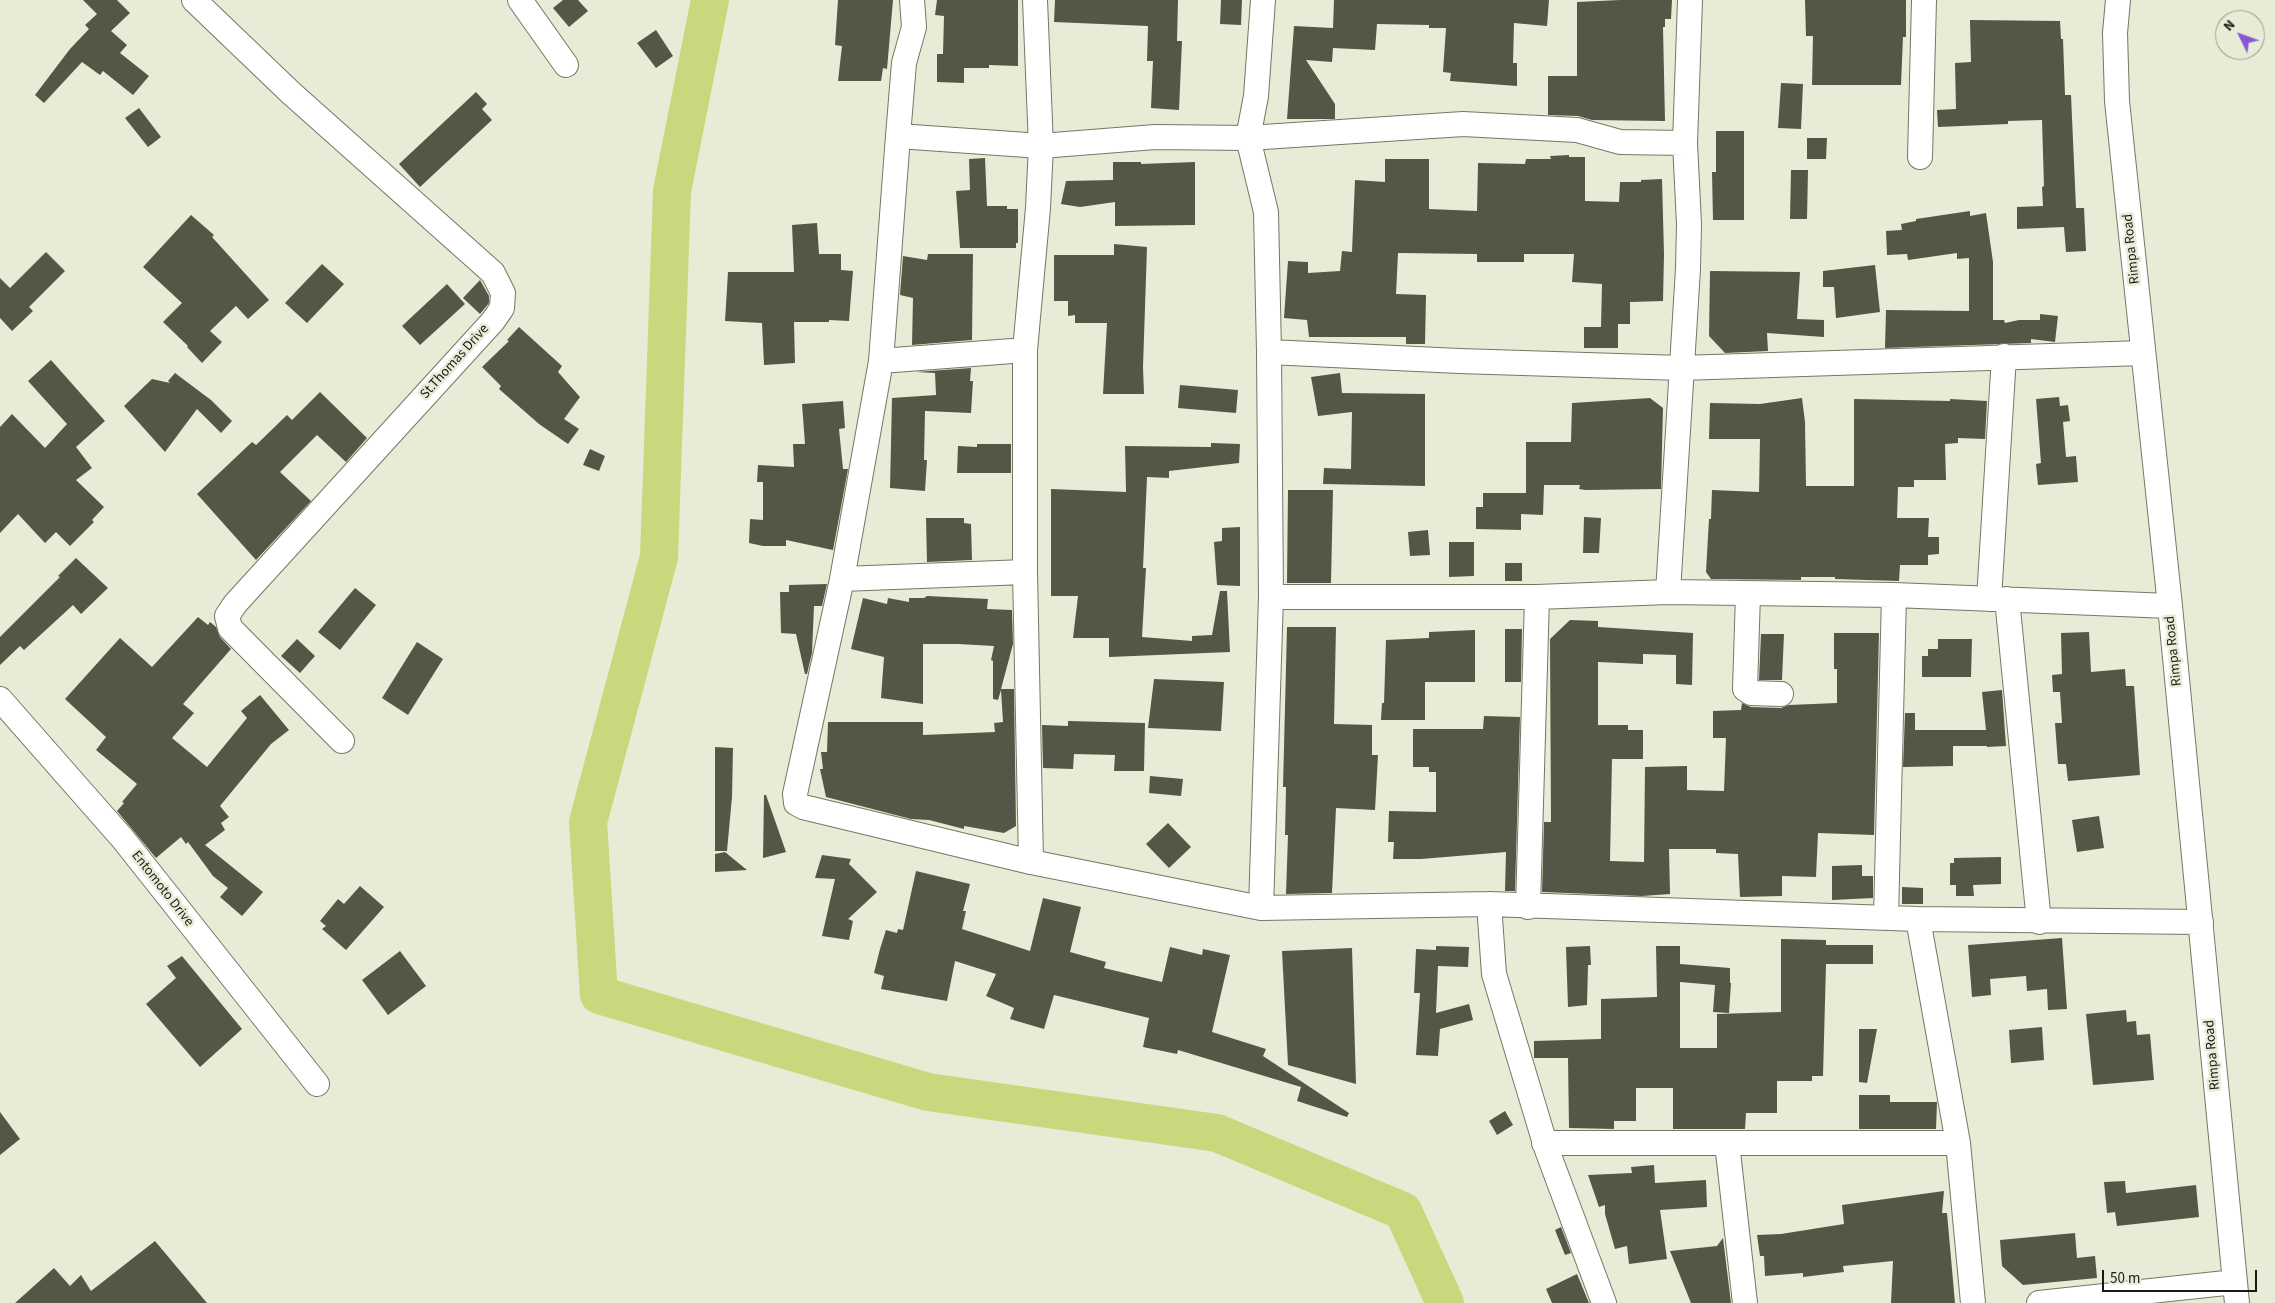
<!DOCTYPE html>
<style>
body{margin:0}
#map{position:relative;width:2275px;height:1303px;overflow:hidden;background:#e7ecd7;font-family:"Source Sans 3",sans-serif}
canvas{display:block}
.north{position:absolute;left:2215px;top:10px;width:50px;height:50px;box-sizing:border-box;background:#e7ecd7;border:1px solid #949889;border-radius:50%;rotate:312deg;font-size:14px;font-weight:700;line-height:20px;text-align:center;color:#181a13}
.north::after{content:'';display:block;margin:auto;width:18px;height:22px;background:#8759d3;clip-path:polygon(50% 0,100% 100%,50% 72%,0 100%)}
.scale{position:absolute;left:2102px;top:1270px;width:155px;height:22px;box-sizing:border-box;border:2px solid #181a13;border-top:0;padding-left:6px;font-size:15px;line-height:18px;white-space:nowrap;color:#181a13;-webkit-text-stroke:4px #e7ecd7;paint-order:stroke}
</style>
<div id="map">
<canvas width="2275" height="1303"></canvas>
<div class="north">N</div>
<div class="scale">50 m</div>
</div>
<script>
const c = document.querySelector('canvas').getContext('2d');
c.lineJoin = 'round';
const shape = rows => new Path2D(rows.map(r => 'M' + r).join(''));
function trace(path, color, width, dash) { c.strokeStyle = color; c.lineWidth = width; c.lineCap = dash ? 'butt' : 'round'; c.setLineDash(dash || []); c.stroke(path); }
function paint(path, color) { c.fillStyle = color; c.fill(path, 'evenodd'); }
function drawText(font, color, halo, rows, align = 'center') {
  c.font = font + ' "Source Sans 3",sans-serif'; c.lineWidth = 5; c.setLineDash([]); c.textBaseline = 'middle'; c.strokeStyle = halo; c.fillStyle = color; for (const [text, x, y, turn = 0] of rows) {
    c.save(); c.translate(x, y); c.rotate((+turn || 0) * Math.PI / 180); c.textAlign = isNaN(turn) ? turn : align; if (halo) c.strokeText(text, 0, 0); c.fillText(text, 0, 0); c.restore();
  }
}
trace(shape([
 [710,0,672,191,659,557,588,822,599,995,928,1092,1217,1133,1403,1211,1445,1303]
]), '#c7d97c', 38);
paint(shape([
 [83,0,117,0,130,13,111,31,127,45,120,53,149,76,133,95,103,71,100,75,82,62,44,103,35,95,70,49,89,29,85,25,97,14],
 [563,0,578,0,588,11,569,27,553,8],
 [838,0,893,0,887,69,883,68,881,81,838,81,842,46,835,45],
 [937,0,1018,0,1018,66,989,65,989,68,964,68,964,83,937,82,937,54,943,54,944,16,935,15],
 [1055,0,1178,0,1177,41,1182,41,1179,110,1151,108,1153,61,1147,61,1148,26,1054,22],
 [1221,0,1242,0,1241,25,1220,24],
 [1334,0,1549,0,1547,26,1514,23,1513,63,1517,63,1517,86,1450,81,1451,73,1443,72,1446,28,1429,28,1429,25,1377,24,1375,50,1333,48,1332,62,1306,60,1335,104,1335,119,1287,119,1294,26,1333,28],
 [1620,0,1672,0,1671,19,1665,19,1665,27,1663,27,1665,121,1592,120,1578,116,1548,115,1548,76,1577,76,1577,2],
 [1805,0,1906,0,1906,37,1903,37,1901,85,1812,85,1813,36,1806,36],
 [1970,20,2060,21,2061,39,2063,39,2065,95,2071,95,2076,208,2084,208,2086,251,2066,252,2064,227,2017,229,2017,207,2043,206,2042,187,2044,186,2042,120,2008,121,2008,124,1938,127,1937,110,1956,109,1955,63,1971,62],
 [656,30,673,56,656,68,637,43],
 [1781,83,1803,84,1801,129,1778,128],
 [476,92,487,104,482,109,492,120,420,187,399,164],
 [139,108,161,137,148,147,125,118],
 [1716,131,1744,131,1744,220,1713,220,1712,172,1716,172],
 [1807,138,1827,138,1826,159,1807,159],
 [1569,155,1569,157,1585,157,1585,201,1619,202,1620,182,1641,182,1641,180,1662,179,1664,254,1663,301,1630,302,1630,324,1618,324,1618,348,1584,348,1584,327,1601,327,1602,284,1572,282,1574,254,1524,254,1524,262,1477,262,1477,254,1398,253,1396,294,1426,295,1425,344,1406,344,1406,337,1309,337,1307,320,1284,318,1288,261,1308,262,1308,273,1340,271,1342,251,1352,252,1355,180,1385,182,1385,159,1429,159,1429,209,1477,211,1478,163,1525,164,1526,159,1551,159,1550,156],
 [985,158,987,206,1007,206,1007,209,1018,209,1018,243,1016,243,1016,248,960,248,956,191,970,190,969,159],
 [1113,162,1141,162,1141,164,1195,162,1195,225,1115,226,1115,202,1080,207,1061,204,1066,181,1113,180],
 [1791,170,1808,170,1807,219,1790,219],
 [1970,211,1970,216,1986,213,1993,262,1993,320,2004,320,2005,323,2019,320,2040,320,2040,314,2058,316,2055,342,2031,339,2031,343,1885,348,1886,310,1969,311,1969,258,1957,259,1957,253,1908,260,1907,254,1887,255,1886,231,1902,230,1901,224,1916,221,1916,219],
 [191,215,214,235,212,237,269,300,248,319,236,306,210,331,222,342,202,363,187,347,188,346,163,322,182,303,143,267],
 [817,223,819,254,841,254,841,270,853,271,849,321,829,320,829,322,794,322,795,363,764,365,762,323,725,321,728,272,794,272,792,225],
 [1114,244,1147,247,1143,367,1144,394,1103,394,1107,323,1075,323,1075,315,1068,316,1068,301,1054,301,1054,255,1114,255],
 [46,252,65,271,29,307,33,311,12,331,0,318,0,278,10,288],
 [928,254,973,254,972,340,912,345,913,298,900,295,903,256,927,260],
 [322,264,344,284,307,323,285,303],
 [1875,265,1880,312,1836,318,1834,287,1823,287,1823,271],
 [1710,271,1800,272,1797,319,1824,320,1824,337,1767,333,1768,351,1725,353,1709,336],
 [480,280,489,296,489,303,480,314,463,298],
 [447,284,465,304,420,345,402,326],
 [519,327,562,366,558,372,580,397,564,419,579,429,568,444,539,424,499,389,501,386,482,367,509,341,507,340],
 [51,360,105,421,76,447,92,468,76,480,104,507,92,520,94,522,70,546,56,532,45,543,18,514,0,533,0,427,12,414,45,448,67,424,28,381],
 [971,368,970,381,973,381,971,413,925,411,924,460,927,460,925,491,890,488,892,398,936,395,935,373,916,372],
 [175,373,211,400,232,421,221,433,197,409,165,452,124,406,152,379,170,383,168,381],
 [1340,373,1342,393,1425,394,1425,486,1323,484,1324,468,1351,469,1352,412,1318,416,1311,377],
 [1180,385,1238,390,1236,413,1178,408],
 [320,392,367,438,346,462,317,435,280,472,311,501,256,560,197,494,252,442,256,445,287,415,292,420],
 [2059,397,2060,406,2068,405,2070,421,2063,422,2066,457,2076,456,2078,482,2038,485,2036,464,2041,463,2036,399],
 [1650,398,1663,408,1661,489,1585,490,1579,489,1580,485,1544,485,1543,515,1521,514,1521,530,1476,529,1476,507,1483,507,1483,493,1526,493,1526,442,1571,442,1572,403],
 [1802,398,1805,422,1806,486,1854,486,1854,399,1950,401,1950,399,1987,401,1985,439,1958,438,1958,443,1945,444,1946,480,1914,480,1914,487,1898,487,1897,518,1929,518,1928,537,1939,537,1939,554,1928,555,1928,565,1900,565,1899,581,1835,579,1835,577,1801,577,1801,580,1711,579,1706,572,1709,519,1711,519,1712,490,1759,492,1760,439,1709,439,1710,403,1760,404],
 [843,401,845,428,839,429,843,469,848,469,833,550,786,540,786,546,763,546,749,543,750,519,763,520,763,482,757,482,758,465,794,467,793,444,805,444,802,404],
 [1211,443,1240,444,1239,463,1169,471,1169,478,1147,477,1143,568,1146,568,1142,637,1192,641,1192,636,1212,635,1220,591,1227,591,1230,652,1109,657,1109,638,1073,638,1078,596,1051,596,1051,489,1126,492,1125,446,1211,447],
 [977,444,1011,444,1011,473,957,473,958,446,977,447],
 [590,449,605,456,599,471,583,465],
 [1288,490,1333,490,1331,583,1287,583],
 [1584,517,1601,518,1599,553,1583,553],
 [926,518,964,518,964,523,971,524,972,560,927,562],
 [1240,527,1240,586,1217,585,1214,542,1222,541,1222,528],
 [1428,530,1430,555,1410,556,1408,532],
 [1449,542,1474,542,1474,576,1449,577],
 [76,558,108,588,81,614,73,605,24,650,20,646,0,665,0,637,60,577,58,576],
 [1505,563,1522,563,1522,581,1505,581],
 [827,584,822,606,814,606,812,653,807,674,805,674,796,634,781,633,780,592,789,592,789,585],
 [355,588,376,605,340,650,318,632],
 [927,596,988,599,987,609,1012,610,1013,644,1001,689,1014,689,1016,826,1004,833,964,826,964,829,929,820,911,819,826,797,820,769,823,769,821,752,827,752,828,722,923,722,923,735,995,732,994,723,1003,722,1001,690,998,700,993,699,993,661,991,660,994,646,958,644,923,644,923,704,881,698,884,657,851,649,863,598,887,604,888,598,909,602,909,598,924,598],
 [198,617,208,625,210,622,216,627,220,637,231,649,183,704,194,713,172,738,207,767,247,718,241,711,260,695,289,730,271,744,220,806,229,817,221,823,225,830,205,845,263,892,242,916,220,897,228,888,213,876,188,842,186,844,181,837,156,858,117,811,124,803,122,802,137,784,96,750,106,737,65,699,120,638,152,667],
 [1570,620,1598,621,1598,627,1693,633,1692,685,1676,684,1676,655,1643,654,1643,664,1598,662,1598,725,1628,725,1628,730,1643,730,1643,759,1612,759,1610,861,1644,862,1645,767,1687,766,1687,790,1724,791,1726,738,1713,738,1713,711,1741,710,1742,703,1751,707,1781,708,1789,705,1837,703,1837,669,1834,669,1834,633,1879,633,1874,835,1818,833,1816,877,1782,876,1782,896,1740,897,1738,854,1716,853,1716,849,1669,849,1670,894,1642,896,1542,892,1544,822,1551,822,1550,639],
 [1287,627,1336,627,1334,724,1372,725,1372,755,1378,755,1375,810,1336,808,1332,893,1286,894,1288,835,1285,835,1286,787,1283,787],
 [1505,629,1522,629,1521,682,1505,682],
 [1475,630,1475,682,1425,682,1425,720,1381,720,1382,703,1384,703,1386,640,1429,638,1429,632],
 [2089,632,2091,672,2125,669,2126,686,2134,686,2140,775,2068,781,2066,764,2058,764,2055,723,2062,723,2060,692,2053,692,2052,675,2062,674,2061,633],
 [1761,634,1784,634,1782,680,1759,680],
 [297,639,315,656,300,673,281,656],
 [1938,639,1972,639,1971,677,1922,677,1922,656,1928,656,1928,649,1938,649],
 [417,642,443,659,408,715,382,698],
 [1154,679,1224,682,1221,731,1148,728],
 [2002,690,2006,746,1987,747,1987,746,1953,746,1953,766,1903,767,1905,713,1915,713,1915,730,1986,730,1982,692],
 [1484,716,1520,717,1515,891,1505,891,1506,852,1421,859,1393,859,1394,842,1388,842,1389,811,1436,812,1436,772,1429,772,1429,767,1413,767,1413,729,1483,729],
 [1068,721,1145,723,1144,771,1114,771,1115,755,1074,754,1073,769,1043,768,1042,725,1068,726],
 [715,747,733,748,732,797,727,851,715,851],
 [1150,776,1183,779,1181,796,1149,793],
 [764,795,766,795,786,852,763,858],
 [2099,816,2104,848,2077,852,2072,820],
 [1168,823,1191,847,1169,868,1146,844],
 [725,852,747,870,715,872,715,854],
 [822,855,851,859,849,864,877,892,848,919,853,921,849,940,822,936,835,879,815,878],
 [2001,857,2001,884,1973,885,1974,896,1956,896,1956,885,1950,885,1950,863,1954,863,1954,858],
 [1862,865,1862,876,1873,876,1873,898,1832,900,1832,866],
 [916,871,970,884,963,911,966,911,962,929,1030,951,1043,898,1081,907,1070,952,1106,962,1104,968,1162,982,1170,947,1202,955,1203,949,1230,955,1212,1032,1266,1049,1263,1056,1349,1113,1347,1117,1297,1101,1301,1087,1178,1050,1177,1054,1143,1047,1149,1018,1054,995,1044,1029,1010,1019,1014,1008,986,996,996,974,955,961,947,1001,881,989,884,976,874,973,880,949,886,930,897,933,898,929,903,930],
 [360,886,384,907,346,950,322,929,326,926,320,921,338,899,344,904],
 [1902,887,1923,888,1923,904,1902,904],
 [2062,938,2067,1009,2048,1010,2047,989,2027,991,2026,976,1990,979,1991,995,1972,997,1968,945],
 [1781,939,1826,940,1826,945,1873,945,1873,964,1826,964,1823,1076,1812,1076,1812,1081,1777,1081,1777,1113,1746,1113,1745,1129,1673,1129,1673,1088,1636,1088,1636,1121,1614,1121,1614,1129,1569,1128,1568,1058,1534,1058,1534,1041,1601,1039,1601,999,1657,997,1656,946,1680,946,1680,964,1730,968,1730,983,1731,983,1729,1013,1713,1012,1715,985,1680,982,1680,1048,1717,1048,1717,1014,1781,1012],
 [1436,946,1469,947,1468,967,1438,966,1436,1013,1469,1004,1473,1020,1440,1029,1438,1056,1416,1055,1420,993,1414,993,1416,949,1436,950],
 [1590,946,1591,965,1588,965,1587,1005,1568,1007,1566,947],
 [1352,948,1356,1084,1288,1065,1282,951],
 [400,951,426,986,388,1015,362,980],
 [182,956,242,1029,200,1067,146,1004,176,978,167,966],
 [2126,1010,2127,1022,2136,1021,2137,1035,2150,1034,2154,1080,2093,1085,2086,1014],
 [2042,1027,2044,1060,2011,1063,2009,1030],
 [1859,1029,1877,1029,1867,1083,1859,1082],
 [1859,1095,1890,1095,1890,1102,1937,1102,1936,1129,1859,1129],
 [1505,1111,1513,1125,1497,1135,1489,1121],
 [0,1112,20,1139,0,1155],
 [1654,1165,1655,1183,1706,1180,1707,1207,1660,1210,1667,1259,1629,1264,1627,1246,1615,1249,1605,1214,1605,1205,1599,1207,1588,1175,1632,1173,1631,1167],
 [2125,1181,2126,1193,2196,1185,2199,1217,2117,1226,2115,1212,2107,1213,2104,1182],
 [1944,1191,1942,1213,1947,1213,1955,1303,1891,1303,1893,1261,1843,1266,1844,1272,1803,1277,1803,1273,1765,1276,1764,1256,1760,1256,1757,1235,1781,1234,1844,1224,1842,1205],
 [1561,1227,1571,1253,1565,1255,1555,1230],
 [2075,1233,2077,1258,2095,1256,2097,1278,2023,1285,2002,1266,2000,1240],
 [1723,1238,1731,1303,1691,1303,1670,1251,1717,1246],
 [155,1241,207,1303,15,1303,54,1268,70,1286,81,1275,91,1291],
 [1577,1274,1589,1303,1552,1303,1546,1289]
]), '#535745');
const minor = shape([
 [194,0,291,93,493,273,503,293,502,308,493,321,235,604,227,616,230,628,342,741],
 [520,0,566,65],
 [912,0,914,27,904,63,898,136,1041,146,1155,137,1248,138,1463,124,1577,130,1620,142,1685,143],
 [2118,0,2115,33,2117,101,2170,606,2237,1303],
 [898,136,881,361,842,579,795,794,796,803,803,807,1031,862,1261,908,1489,904,1918,919,2201,922],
 [1920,157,1924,0],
 [1269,352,1459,361,1681,368,2143,353],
 [881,361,1025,350],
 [842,579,1025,572],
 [1668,592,1688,269,1689,224,1685,143,1690,0],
 [1748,594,1745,689,1751,693,1781,694],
 [1271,597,1537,597,1668,592,1894,595,2170,606],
 [1989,599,2004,356],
 [2007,599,2039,922],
 [0,699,123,839,317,1084],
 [1031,862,1025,572,1025,350,1038,208,1041,146,1035,0],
 [1489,904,1494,974,1547,1150,1604,1303],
 [1528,907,1537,597],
 [1261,908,1271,597,1269,352,1266,212,1248,138,1256,96,1263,0],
 [1886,917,1894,595],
 [1918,919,1958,1143,1973,1303],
 [1544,1143,1958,1143],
 [1727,1143,1745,1303],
 [2039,1303,2235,1282]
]);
trace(minor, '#737865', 26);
trace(minor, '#fff', 24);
drawText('14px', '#181a13', '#e7ecd7', [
 ["Rimpa Road",2132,249,-96],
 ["St.Thomas Drive",455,362,-48],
 ["Rimpa Road",2174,651,-96],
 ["Entomoto Drive",162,889,52],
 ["Rimpa Road",2213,1055,-95]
]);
</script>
